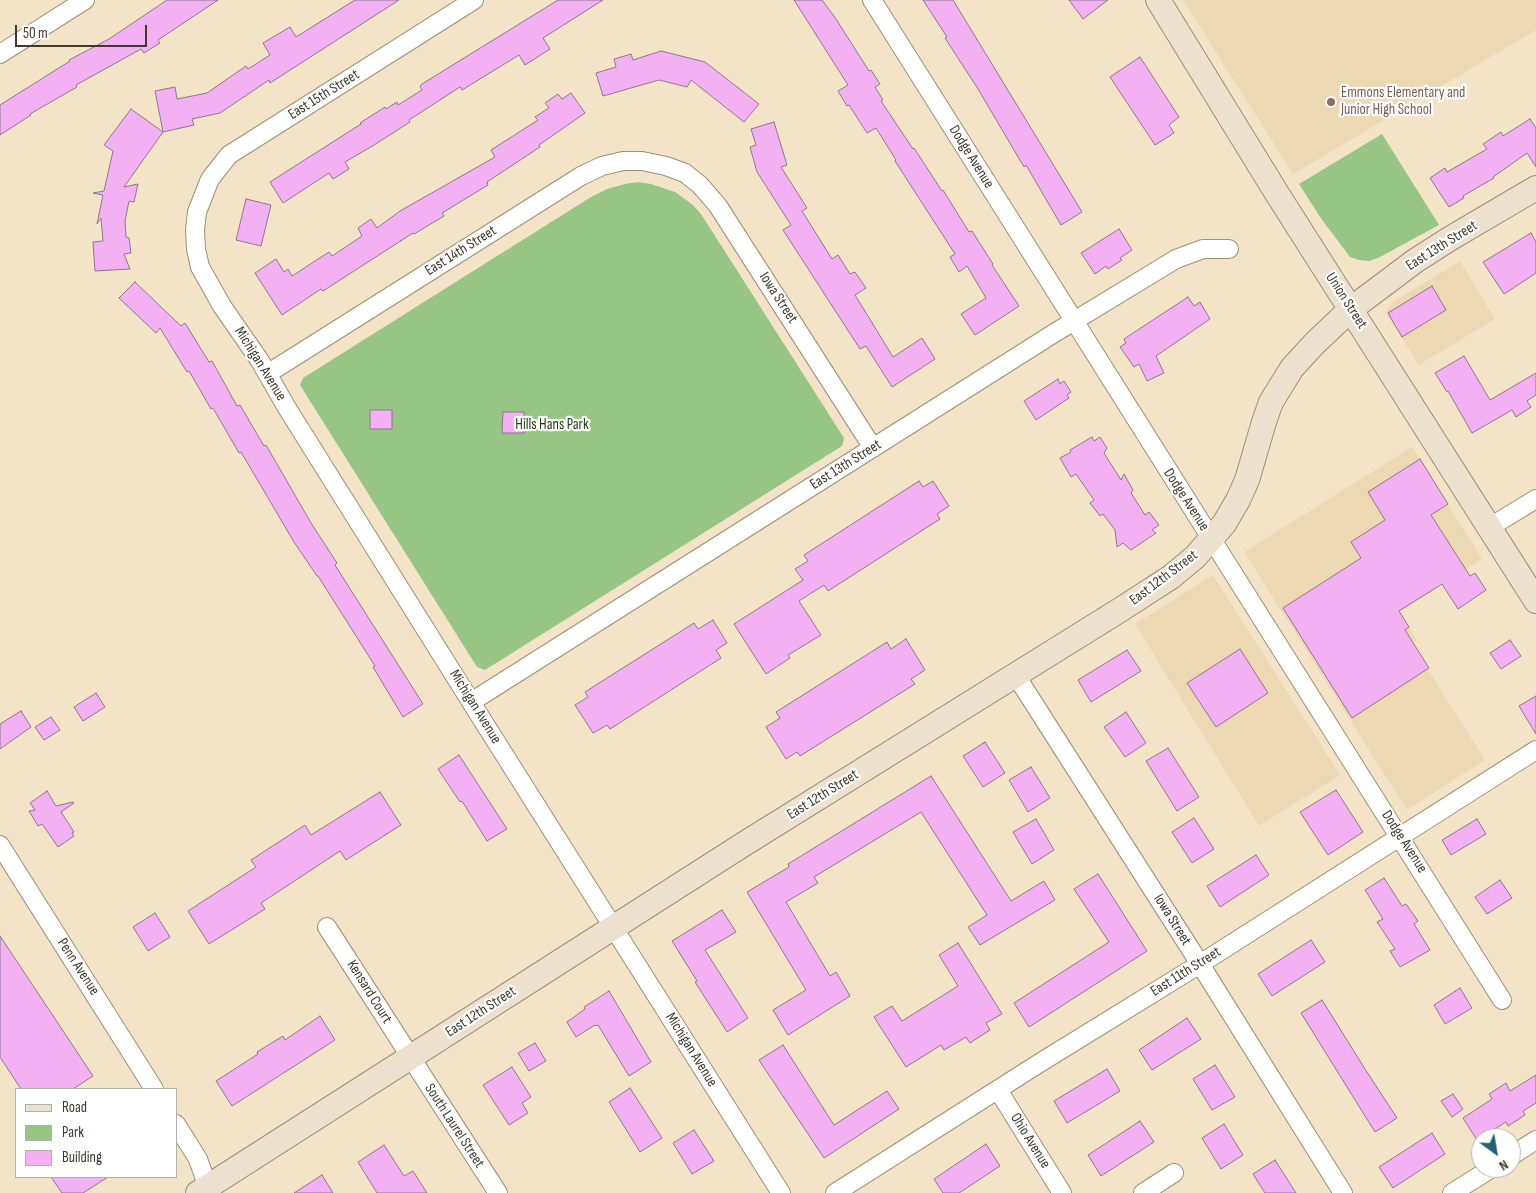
<!DOCTYPE html>
<style>
body{margin:0}
#map{position:relative;width:1536px;height:1193px;overflow:hidden;background:#f4e4c7;font-family:"Sofia Sans Condensed",sans-serif}
canvas{display:block}
.legend{position:absolute;left:15px;top:1088px;width:162px;height:90px;box-sizing:border-box;background:#fff;border:1px solid #b2b0ab;margin:0;padding:6px 9px;list-style:none;font-size:15px;color:#3f392d}
.legend li{display:flex;align-items:center;gap:10px;height:25px}
.legend b{width:25px;border:1px solid #b2b0ab}
.north{position:absolute;left:1471px;top:1128px;width:50px;height:50px;box-sizing:border-box;background:#fff;border:1px solid #b2b0ab;border-radius:50%;rotate:148deg;font-size:14px;font-weight:700;line-height:20px;text-align:center;color:#3f392d}
.north::after{content:'';display:block;margin:auto;width:18px;height:22px;background:#226176;clip-path:polygon(50% 0,100% 100%,50% 72%,0 100%)}
.scale{position:absolute;left:15px;top:25px;width:132px;height:22px;box-sizing:border-box;border:2px solid #3f392d;border-top:0;padding-left:6px;font-size:15px;line-height:18px;white-space:nowrap;color:#3f392d;-webkit-text-stroke:4px #fff;paint-order:stroke}
</style>
<div id="map">
<canvas width="1536" height="1193"></canvas>
<ul class="legend">
<li><b style="height:6px;background:#ece0ce"></b>Road</li>
<li><b style="height:14px;background:#96c584"></b>Park</li>
<li><b style="height:14px;background:#f3b1f4"></b>Building</li>
</ul>
<div class="north">N</div>
<div class="scale">50 m</div>
</div>
<script>
const c = document.querySelector('canvas').getContext('2d');
c.lineJoin = 'round';
function paint(path, color) { c.fillStyle = color; c.fill(path, 'evenodd'); }
const shape = rows => new Path2D(rows.map(r => 'M' + r).join(''));
function trace(path, color, width, dash) { c.strokeStyle = color; c.lineWidth = width; c.lineCap = dash ? 'butt' : 'round'; c.setLineDash(dash || []); c.stroke(path); }
function drawText(font, color, halo, rows, align = 'center') {
  c.font = font + ' "Sofia Sans Condensed",sans-serif'; c.lineWidth = 4.5; c.setLineDash([]); c.textBaseline = 'middle'; c.strokeStyle = halo; c.fillStyle = color; for (const [text, x, y, turn = 0] of rows) {
    c.save(); c.translate(x, y); c.rotate((+turn || 0) * Math.PI / 180); c.textAlign = isNaN(turn) ? turn : align; if (halo) c.strokeText(text, 0, 0); c.fillText(text, 0, 0); c.restore();
  }
}
paint(shape([
 [1183,0,1536,0,1536,30,1293,174],
 [1460,261,1495,319,1419,365,1385,312,1393,302],
 [1412,447,1482,559,1399,612,1417,640,1412,644,1485,760,1407,810,1244,552],
 [1213,575,1340,775,1259,826,1135,624]
]), '#ecd9b4');
paint(shape([
 [1382,134,1439,225,1378,258,1369,261,1359,260,1350,257,1320,217,1299,184],
 [638,182,651,184,675,192,693,205,701,214,844,438,842,446,485,670,477,667,300,385,303,378,591,197,607,189,625,184]
]), '#96c584');
const building = shape([
 [167,0,218,0,158,40,160,43,144,53,141,49,76,85,77,87,30,114,31,115,0,135,0,105,70,61,69,60,109,39,167,0],
 [355,0,399,0,270,83,269,80,220,113,192,119,194,125,163,132,155,91,175,87,177,99,207,93,246,66,248,69,270,55,263,43,290,27,296,37,355,0],
 [558,0,603,0,543,38,550,49,525,65,519,55,462,90,460,87,409,120,410,122,374,145,345,162,349,169,333,179,329,173,283,203,270,182,361,124,360,123,385,107,386,109,397,102,398,105,422,90,420,86,422,84,558,0],
 [794,0,822,0,836,19,869,71,871,70,880,84,875,87,883,100,881,101,913,149,914,148,942,191,943,190,969,232,972,231,993,264,992,265,1019,306,975,335,961,314,986,298,967,266,959,272,950,257,955,254,895,161,896,160,876,128,867,133,849,105,847,106,838,91,848,85,794,0],
 [923,0,953,0,1082,212,1061,225,1026,165,1024,167,978,89,945,38,947,37,923,0],
 [1069,0,1108,0,1083,19,1069,0],
 [661,51,705,62,759,104,744,122,691,80,687,87,659,80,603,96,596,73,616,67,614,59,631,54,633,60,661,51],
 [1140,57,1179,117,1169,125,1174,133,1155,145,1110,77,1140,57],
 [571,93,585,113,539,145,540,147,487,182,488,185,442,213,444,216,414,234,413,233,323,291,321,289,282,315,255,273,276,259,284,272,288,269,292,276,329,252,332,256,362,236,358,228,371,219,377,228,400,211,495,157,491,150,538,120,535,117,549,108,545,103,558,94,562,99,571,93],
 [131,109,163,132,124,187,138,184,134,202,129,201,125,221,126,237,129,238,131,253,124,254,130,269,95,271,93,242,103,241,101,218,97,224,103,195,93,193,104,191,113,151,104,145,131,109],
 [1530,119,1536,128,1536,167,1527,153,1493,177,1494,178,1463,196,1464,198,1449,207,1430,178,1445,168,1447,172,1487,149,1483,144,1501,132,1503,136,1530,119],
 [774,122,787,165,781,167,807,208,802,211,832,259,838,255,850,274,855,272,866,288,855,295,893,357,922,338,935,359,892,387,866,346,860,349,783,230,791,225,757,172,750,147,756,145,751,129,774,122],
 [246,199,271,205,261,246,236,240,246,199],
 [1119,229,1132,250,1120,258,1122,260,1108,269,1106,266,1095,274,1081,253,1119,229],
 [1531,233,1536,242,1536,273,1504,294,1483,262,1531,233],
 [135,282,181,326,185,323,209,362,212,361,237,406,240,405,264,446,266,445,311,523,337,563,335,565,423,704,403,717,373,667,375,666,318,576,317,576,294,542,241,452,239,453,213,408,211,409,189,371,187,372,160,328,156,333,119,298,135,282],
 [1432,286,1446,310,1402,337,1388,313,1432,286],
 [1188,297,1194,306,1200,302,1210,319,1156,356,1164,373,1147,381,1139,364,1134,367,1120,347,1126,343,1124,339,1188,297],
 [1464,356,1490,400,1536,373,1536,395,1527,401,1531,407,1516,417,1512,410,1472,433,1448,391,1447,392,1435,373,1464,356],
 [1058,379,1060,384,1064,381,1071,392,1067,395,1069,398,1036,420,1024,401,1058,379],
 [370,410,392,410,392,429,370,429,370,410],
 [503,412,524,412,524,433,502,433,503,412],
 [1092,437,1094,441,1100,437,1107,448,1104,453,1121,480,1124,474,1133,490,1131,493,1145,515,1149,512,1159,525,1152,530,1156,533,1131,550,1123,543,1117,547,1115,530,1103,514,1100,516,1090,503,1094,500,1076,474,1071,477,1060,458,1071,452,1070,450,1092,437],
 [1420,459,1448,504,1431,515,1470,576,1475,573,1486,590,1458,609,1442,584,1399,611,1409,627,1405,630,1429,668,1352,718,1283,608,1361,558,1351,542,1385,520,1368,492,1420,459],
 [919,481,923,487,933,481,949,506,937,514,940,519,828,591,824,585,799,601,821,635,788,655,790,658,766,674,734,624,803,580,795,569,808,561,804,555,919,481],
 [713,620,727,643,716,650,721,658,610,729,607,725,593,733,575,705,588,697,585,692,694,623,698,629,713,620],
 [906,639,925,670,911,679,915,684,800,756,797,752,786,759,766,727,780,718,776,712,887,642,891,649,906,639],
 [1510,640,1521,656,1501,669,1490,653,1510,640],
 [1240,649,1268,693,1216,727,1187,683,1240,649],
 [1127,650,1141,671,1091,702,1078,680,1127,650],
 [96,693,105,707,83,721,74,707,96,693],
 [1536,696,1536,734,1519,706,1536,696],
 [21,711,31,727,0,749,0,724,21,711],
 [1126,712,1146,743,1125,757,1104,727,1126,712],
 [51,717,60,730,44,740,35,727,51,717],
 [985,742,1005,773,983,787,963,756,985,742],
 [1168,748,1199,797,1177,811,1146,761,1168,748],
 [459,755,507,829,487,841,462,801,460,802,438,769,459,755],
 [1031,767,1050,798,1028,812,1009,780,1031,767],
 [931,776,1011,901,1044,881,1055,900,980,945,968,927,987,915,921,812,814,877,818,883,786,902,830,976,836,972,850,996,788,1035,773,1010,806,990,747,892,789,867,788,864,931,776],
 [1336,790,1363,832,1328,855,1300,812,1336,790],
 [47,791,56,806,73,802,74,803,61,812,74,832,72,833,74,836,58,847,42,824,38,826,29,811,35,810,30,803,47,791],
 [380,792,401,825,346,860,340,851,261,903,265,909,209,944,188,911,256,867,251,860,305,825,311,835,380,792],
 [1194,818,1214,849,1192,863,1172,832,1194,818],
 [1036,819,1054,850,1032,864,1013,832,1036,819],
 [1477,819,1486,834,1451,855,1442,840,1477,819],
 [1256,855,1269,875,1220,907,1207,886,1256,855],
 [1098,874,1147,951,1029,1027,1014,1003,1109,942,1074,889,1098,874],
 [1384,878,1402,906,1406,904,1418,921,1414,924,1430,950,1400,967,1390,951,1395,949,1377,922,1383,919,1365,890,1384,878],
 [1500,880,1512,898,1487,914,1475,897,1500,880],
 [722,910,736,932,705,950,748,1018,727,1032,695,982,697,981,672,941,722,910],
 [155,913,170,937,148,951,133,927,155,913],
 [0,936,93,1076,73,1089,21,1089,0,1057,0,936],
 [1311,940,1325,962,1272,996,1258,974,1311,940],
 [958,943,1002,1014,986,1023,990,1030,970,1043,966,1037,944,1050,941,1045,906,1067,874,1017,892,1006,902,1021,958,986,939,955,958,943],
 [1460,988,1472,1008,1445,1024,1434,1005,1460,988],
 [609,991,651,1062,629,1076,598,1025,596,1026,595,1025,576,1037,567,1022,585,1009,584,1007,609,991],
 [1322,1000,1365,1069,1397,1118,1375,1132,1301,1013,1322,1000],
 [320,1016,335,1040,232,1106,216,1081,258,1054,257,1052,283,1036,285,1040,320,1016],
 [1187,1018,1201,1039,1152,1070,1139,1050,1187,1018],
 [535,1043,546,1061,529,1071,518,1053,535,1043],
 [783,1045,834,1125,887,1091,899,1109,824,1158,759,1060,783,1045],
 [1215,1065,1235,1097,1212,1110,1193,1079,1215,1065],
 [512,1067,531,1097,522,1103,528,1113,509,1125,483,1085,512,1067],
 [1107,1069,1120,1091,1067,1123,1054,1101,1107,1069],
 [1536,1075,1536,1103,1523,1111,1525,1115,1508,1126,1506,1122,1477,1140,1463,1118,1492,1099,1489,1094,1506,1083,1510,1091,1536,1075],
 [630,1088,662,1138,640,1152,609,1102,630,1088],
 [1453,1094,1463,1109,1452,1117,1441,1101,1453,1094],
 [1140,1121,1154,1142,1101,1176,1088,1155,1140,1121],
 [1224,1124,1243,1155,1221,1169,1202,1138,1224,1124],
 [694,1130,714,1161,692,1174,673,1143,694,1130],
 [1432,1133,1445,1154,1393,1188,1379,1167,1432,1133],
 [986,1144,1000,1166,959,1193,943,1193,934,1179,986,1144],
 [384,1145,404,1176,413,1171,427,1193,377,1193,358,1162,384,1145],
 [1275,1160,1296,1193,1265,1193,1253,1174,1275,1160],
 [322,1175,333,1193,294,1193,322,1175],
 [51,1177,108,1177,83,1193,62,1193,51,1177]
]);
paint(building, '#f3b1f4');
trace(building, '#8e778e', 1);
const street = shape([
 [474,0,229,155,210,179,197,212,195,230,196,249,200,267,222,306,260,361,287,408,471,702,781,1193],
 [872,0,1502,1000],
 [0,54,85,0],
 [267,374,581,176,602,166,623,161,642,161,666,166,685,173,700,185,718,206,873,448],
 [1490,527,1536,499],
 [1015,674,1200,964,1343,1193],
 [471,702,1056,332,1176,259,1203,249,1229,249],
 [0,845,154,1089],
 [327,927,498,1193],
 [998,1090,1062,1193],
 [176,1124,198,1159,210,1193],
 [1511,1156,1536,1140],
 [835,1193,1038,1064,1200,964,1536,750],
 [1143,1193,1174,1173],
 [1452,1193,1492,1168]
]);
const secondary = shape([
 [1158,0,1276,192,1536,601],
 [198,1193,744,844,1120,610,1171,577,1195,557,1224,524,1238,500,1247,480,1264,422,1271,402,1292,368,1315,343,1351,309,1415,261,1451,238,1536,188]
]);
trace(street, '#9e8f74', 20);
trace(secondary, '#9e8f74', 26);
trace(street, '#fff', 18);
trace(secondary, '#ece0ce', 24);
for (const [x, y, r, color] of [
 [1331,102,5,"#8d6e63"]
]) { const dot = new Path2D(); dot.arc(x, y, r, 0, 2 * Math.PI); c.fillStyle = color; c.fill(dot); trace(dot, '#fff', 2); }
drawText('15px', '#785e54', '#fff', [
 ["Emmons Elementary and",1341,93],
 ["Junior High School",1341,110]
], 'left');
drawText('15px', '#3f392d', '#fff', [
 ["East 15th Street",324,95,-32],
 ["Dodge Avenue",971,157,58],
 ["East 13th Street",1442,246,-32],
 ["East 14th Street",461,251,-32],
 ["Iowa Street",778,298,57],
 ["Union Street",1346,301,57],
 ["Michigan Avenue",260,364,58],
 ["East 13th Street",846,465,-32],
 ["Dodge Avenue",1186,500,57],
 ["East 12th Street",1164,578,-37],
 ["Michigan Avenue",475,707,58],
 ["East 12th Street",823,795,-32],
 ["Dodge Avenue",1404,842,57],
 ["Iowa Street",1172,920,58],
 ["Penn Avenue",78,967,57],
 ["East 11th Street",1186,972,-32],
 ["Kensard Court",369,992,58],
 ["East 12th Street",481,1012,-33],
 ["Michigan Avenue",691,1050,58],
 ["South Laurel Street",454,1126,57],
 ["Ohio Avenue",1030,1141,58]
]);
drawText('15px', '#1d400d', '#fff', [
 ["Hills Hans Park",552,425]
]);
</script>
